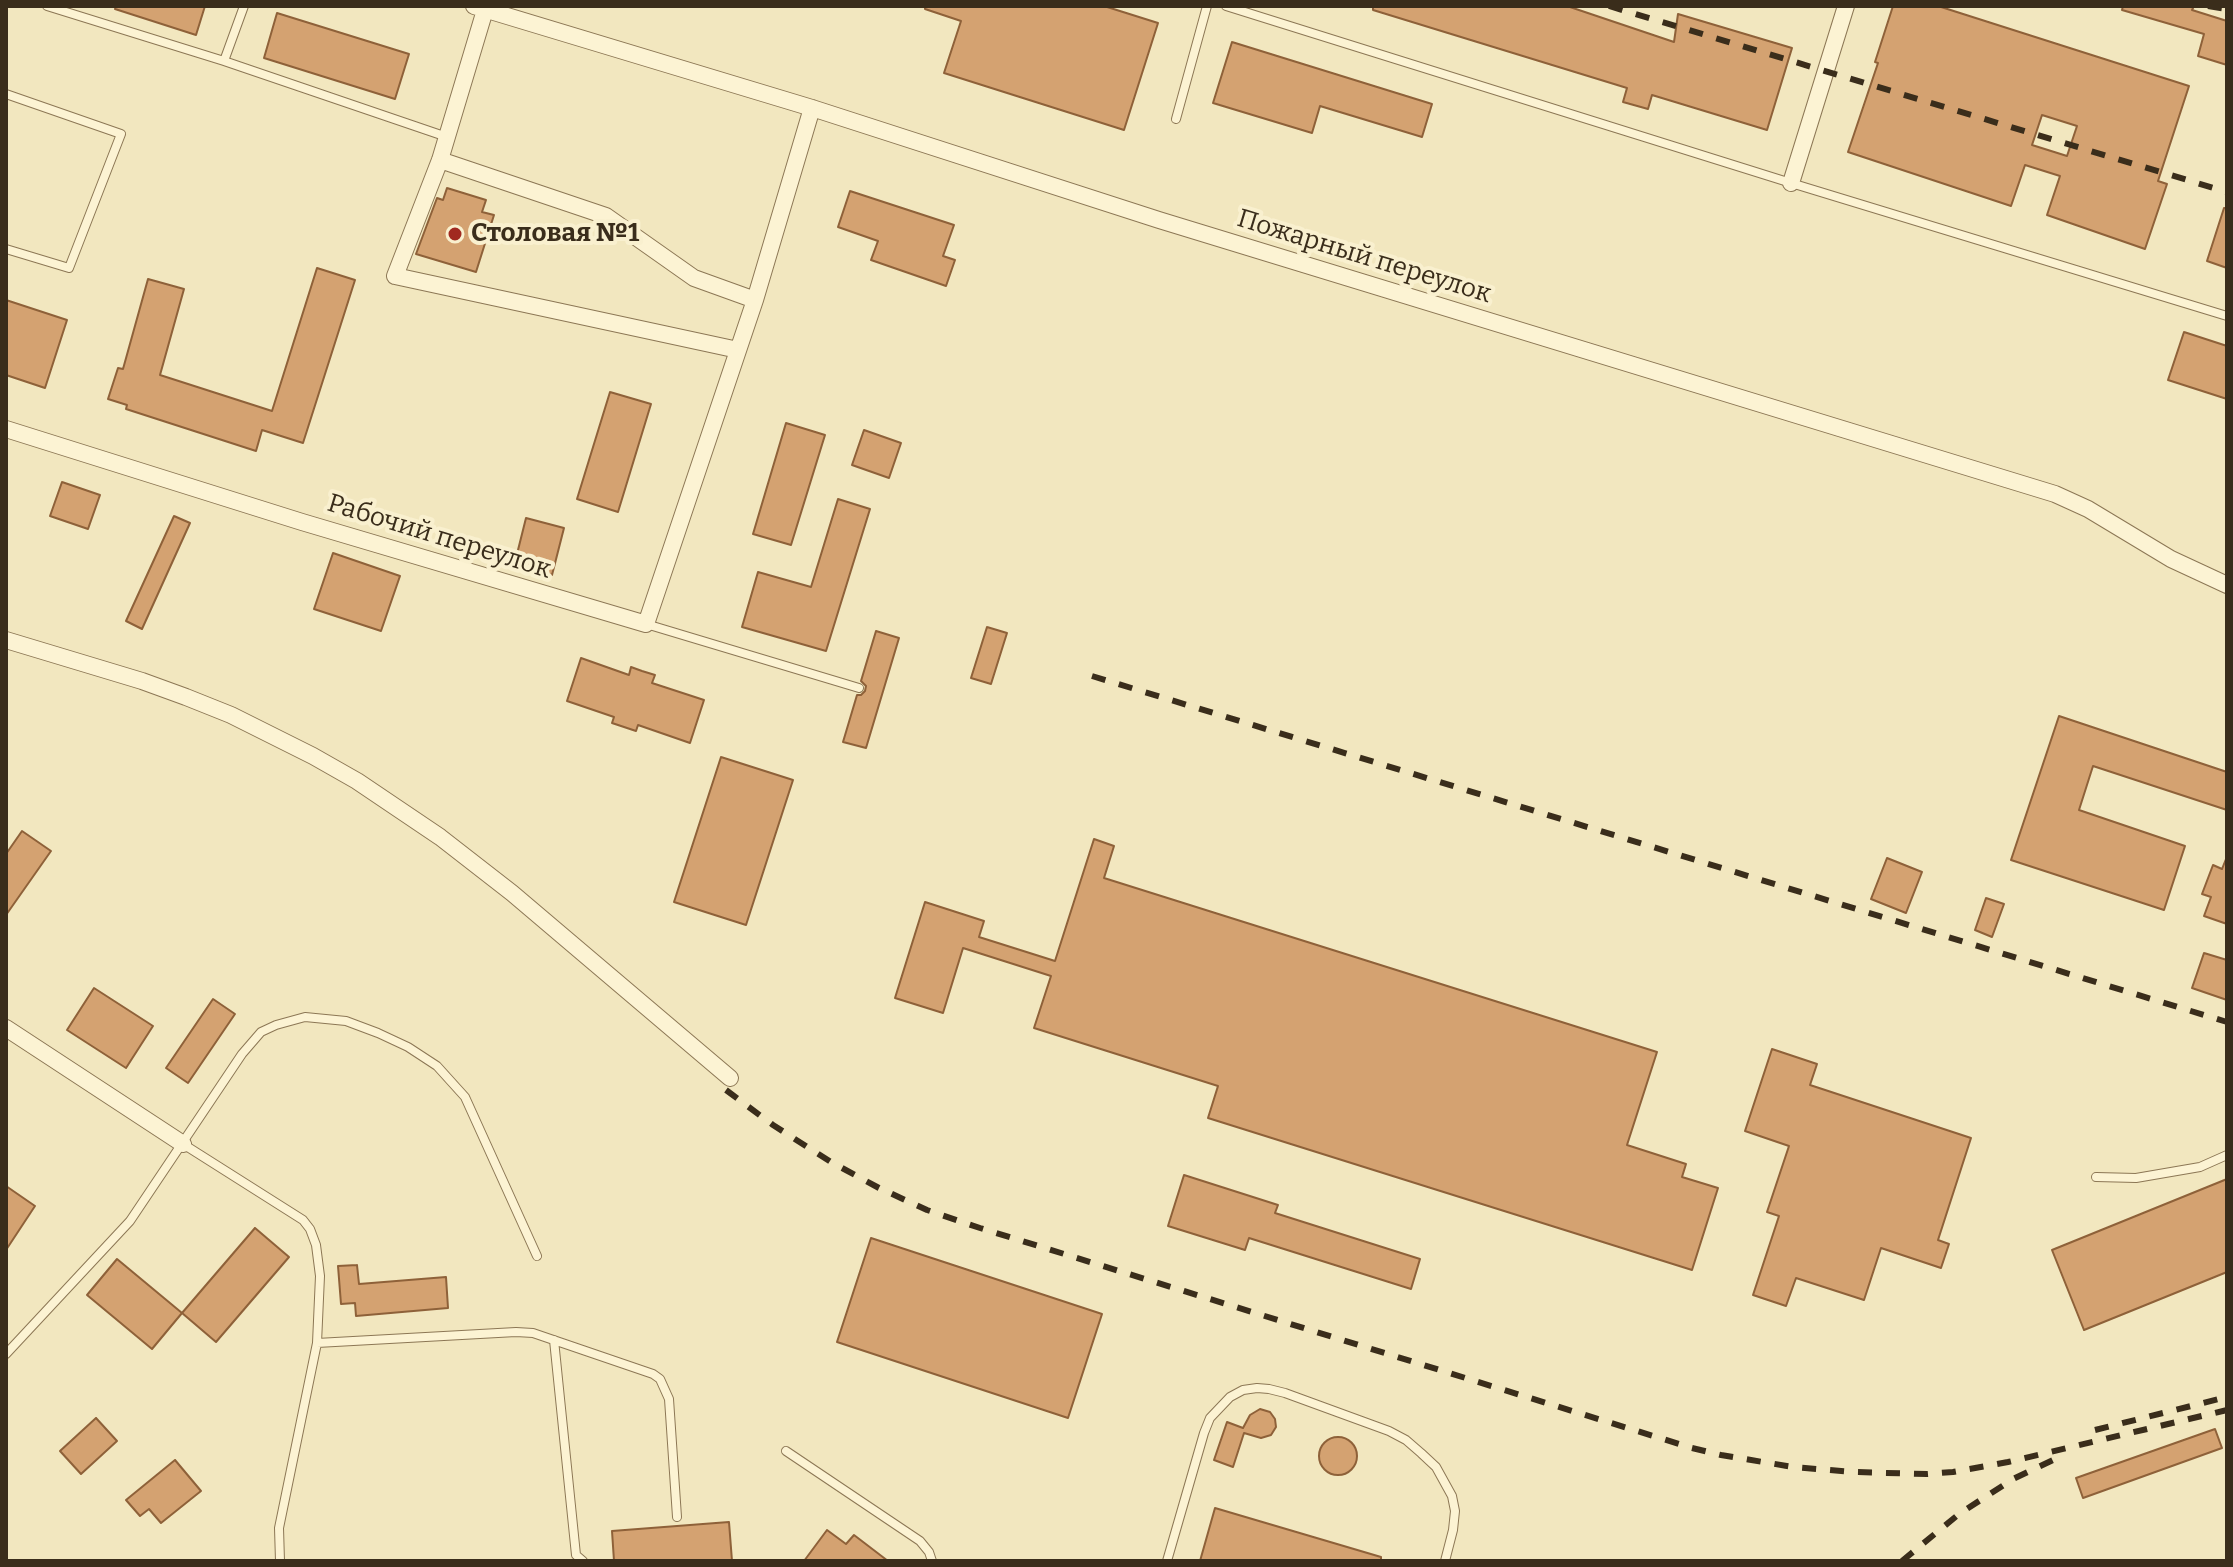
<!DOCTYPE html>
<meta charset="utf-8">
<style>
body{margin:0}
#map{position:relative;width:2233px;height:1567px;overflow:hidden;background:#f2e7bf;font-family:Bitter,serif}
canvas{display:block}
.frame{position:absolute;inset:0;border:8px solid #3a2d1b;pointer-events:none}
</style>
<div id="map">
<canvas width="2233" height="1567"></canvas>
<div class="frame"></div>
</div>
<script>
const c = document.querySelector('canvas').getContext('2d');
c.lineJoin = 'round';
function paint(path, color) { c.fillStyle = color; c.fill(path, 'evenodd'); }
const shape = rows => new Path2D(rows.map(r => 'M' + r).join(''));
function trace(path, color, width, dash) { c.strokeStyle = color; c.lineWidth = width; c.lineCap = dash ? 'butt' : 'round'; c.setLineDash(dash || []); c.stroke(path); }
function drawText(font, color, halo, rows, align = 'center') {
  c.font = font + ' Bitter,serif'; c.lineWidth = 8; c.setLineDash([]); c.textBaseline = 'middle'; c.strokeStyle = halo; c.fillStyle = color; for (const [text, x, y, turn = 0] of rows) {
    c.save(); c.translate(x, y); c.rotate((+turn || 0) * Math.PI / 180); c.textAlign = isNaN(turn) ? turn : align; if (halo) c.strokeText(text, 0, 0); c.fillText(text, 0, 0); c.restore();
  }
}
const building = shape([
 [116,6,205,6,196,35,115,9,116,6],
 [925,6,1104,6,1158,23,1124,130,944,73,961,21,925,9,925,6],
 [1373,6,1567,6,1674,42,1678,14,1792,48,1767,130,1652,95,1648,109,1623,102,1627,88,1373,10,1373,6],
 [1893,6,1938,6,2189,86,2158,181,2167,184,2145,249,2047,215,2060,176,2025,165,2011,206,1848,152,1878,63,1875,62,1893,6],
 [2042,115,2077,126,2067,156,2032,145,2042,115],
 [2123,6,2194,6,2192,10,2227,21,2227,65,2198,56,2204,34,2122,10,2123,6],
 [277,13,409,54,395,99,264,58,277,13],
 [1232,42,1432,104,1422,137,1320,106,1312,133,1213,103,1232,42],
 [447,188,486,200,482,212,494,215,476,272,416,254,437,198,443,200,447,188],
 [850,191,954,225,943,256,955,260,946,286,871,260,878,241,838,227,850,191],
 [2224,208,2227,208,2227,268,2207,261,2224,208],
 [317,268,355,280,303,443,262,430,256,451,126,409,127,405,108,399,118,368,123,369,148,279,184,289,160,375,272,411,317,268],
 [6,300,67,320,45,388,6,375,6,300],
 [2184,332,2227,346,2227,399,2168,380,2184,332],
 [610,392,651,404,618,512,577,499,610,392],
 [786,423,825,435,791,545,753,534,786,423],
 [864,430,901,443,889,478,852,465,864,430],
 [62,482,100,495,88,529,50,516,62,482],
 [838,499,870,509,826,651,742,627,758,572,811,587,838,499],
 [174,516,190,523,142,629,126,621,174,516],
 [526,518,564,528,552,575,514,566,526,518],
 [333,553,400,576,381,631,314,609,333,553],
 [987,627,1007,633,991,684,971,678,987,627],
 [876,631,899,638,866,748,843,742,857,695,861,695,865,691,866,686,861,681,876,631],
 [581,658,629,675,631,667,642,671,655,675,652,683,704,700,690,743,638,725,636,731,612,723,614,717,567,701,581,658],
 [2059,716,2227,772,2227,810,2093,766,2079,810,2185,846,2164,910,2011,860,2059,716],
 [721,757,793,780,746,925,674,902,721,757],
 [22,831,51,851,6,915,6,854,22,831],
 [1094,839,1114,846,1104,878,1657,1052,1627,1145,1686,1164,1682,1177,1718,1188,1692,1270,1208,1118,1218,1086,1034,1028,1051,976,963,948,943,1013,895,998,925,902,984,921,979,937,1055,961,1094,839],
 [1887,858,1922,872,1906,913,1871,899,1887,858],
 [2226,859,2227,859,2227,924,2204,916,2211,897,2202,894,2213,865,2222,869,2226,859],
 [1986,898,2004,904,1992,937,1975,930,1986,898],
 [2204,953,2227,960,2227,1000,2192,988,2204,953],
 [94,988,153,1026,126,1068,67,1030,94,988],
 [213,999,235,1014,188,1083,166,1068,213,999],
 [1772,1049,1817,1064,1810,1085,1971,1138,1938,1240,1949,1244,1941,1268,1881,1248,1864,1300,1796,1278,1786,1306,1753,1295,1779,1216,1767,1212,1789,1146,1745,1131,1772,1049],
 [1184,1175,1278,1205,1275,1213,1420,1259,1411,1289,1249,1238,1245,1250,1168,1226,1184,1175],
 [2227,1179,2227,1272,2084,1330,2052,1250,2227,1179],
 [6,1186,35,1206,6,1250,6,1186],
 [255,1228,289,1257,216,1342,182,1313,255,1228],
 [871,1238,1102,1314,1068,1418,837,1342,871,1238],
 [117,1259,182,1313,152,1349,87,1295,117,1259],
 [357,1265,359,1284,446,1277,448,1308,356,1316,355,1303,341,1304,338,1266,357,1265],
 [1260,1409,1270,1412,1275,1419,1276,1427,1271,1435,1261,1438,1244,1433,1233,1467,1214,1460,1227,1422,1243,1428,1250,1415,1260,1409],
 [96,1418,117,1441,81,1474,60,1451,96,1418],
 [2215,1429,2222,1448,2083,1498,2076,1478,2215,1429],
 '1319 1456a19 19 0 1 1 38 0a19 19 0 1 1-38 0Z',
 [175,1460,201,1491,161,1523,149,1509,140,1516,126,1500,175,1460],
 [1215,1508,1381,1557,1381,1561,1200,1561,1215,1508],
 [729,1522,732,1561,614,1561,612,1531,729,1522],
 [827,1530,846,1544,854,1535,888,1561,804,1561,827,1530]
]);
paint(building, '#d4a271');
trace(building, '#8e6139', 2);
const service = shape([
 [47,6,224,61,447,137],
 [1226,6,1791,183,2227,316],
 [224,61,244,6],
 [6,94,121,134,69,268,6,249],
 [1176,119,1207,6],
 [646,624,859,688],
 [183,1144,303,1220,310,1229,316,1245,320,1276,317,1343,279,1528,280,1561],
 [2096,1177,2136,1178,2200,1167,2227,1155],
 [554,1340,576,1555,583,1561],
 [317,1343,516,1332,533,1333,653,1374,660,1379,669,1399,677,1517],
 [6,1354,130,1221,242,1054,261,1032,276,1025,305,1017,346,1021,378,1033,408,1047,437,1066,465,1097,537,1256],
 [786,1451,920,1541,929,1552,932,1561],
 [1167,1561,1204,1433,1210,1418,1230,1397,1243,1390,1257,1388,1269,1389,1285,1393,1389,1431,1406,1440,1421,1453,1436,1467,1452,1496,1455,1511,1453,1530,1445,1561]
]);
const minor = shape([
 [474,6,812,108,1159,220,2055,494,2088,509,2171,559,2227,585],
 [485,10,440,160,395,276,738,350],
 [440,160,606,216,694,278,755,300],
 [1791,183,1846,6],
 [6,429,302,522,646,624,755,300,812,108],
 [6,640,142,681,186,697,231,715,313,756,357,781,440,837,512,893,730,1078],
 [6,1028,183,1144]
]);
trace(service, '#8c7755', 10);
trace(minor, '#8c7755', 18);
trace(service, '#fcf3d3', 8);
trace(minor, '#fcf3d3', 16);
trace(shape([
 [1609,6,2227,192],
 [2208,6,2227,9],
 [1092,676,2227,1022],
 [726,1090,773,1125,831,1162,879,1188,927,1210,980,1228,1692,1448,1721,1455,1793,1467,1854,1472,1927,1474,1953,1472,2008,1462,2227,1410],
 [2095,1430,2227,1397],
 [1902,1561,1959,1514,2013,1479,2053,1460]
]), '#3a2d1b', 6, [14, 14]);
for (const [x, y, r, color] of [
 [455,234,8,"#a12920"]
]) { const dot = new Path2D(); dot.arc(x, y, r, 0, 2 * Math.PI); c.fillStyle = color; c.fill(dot); trace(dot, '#f9f0cf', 3); }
drawText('bold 26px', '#3a2d1b', '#f9f0cf', [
 ["Столовая №1",471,234]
], 'left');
drawText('26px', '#3a2d1b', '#f9f0cf', [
 ["Пожарный переулок",1364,257,17],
 ["Рабочий переулок",439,537,17]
]);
</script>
